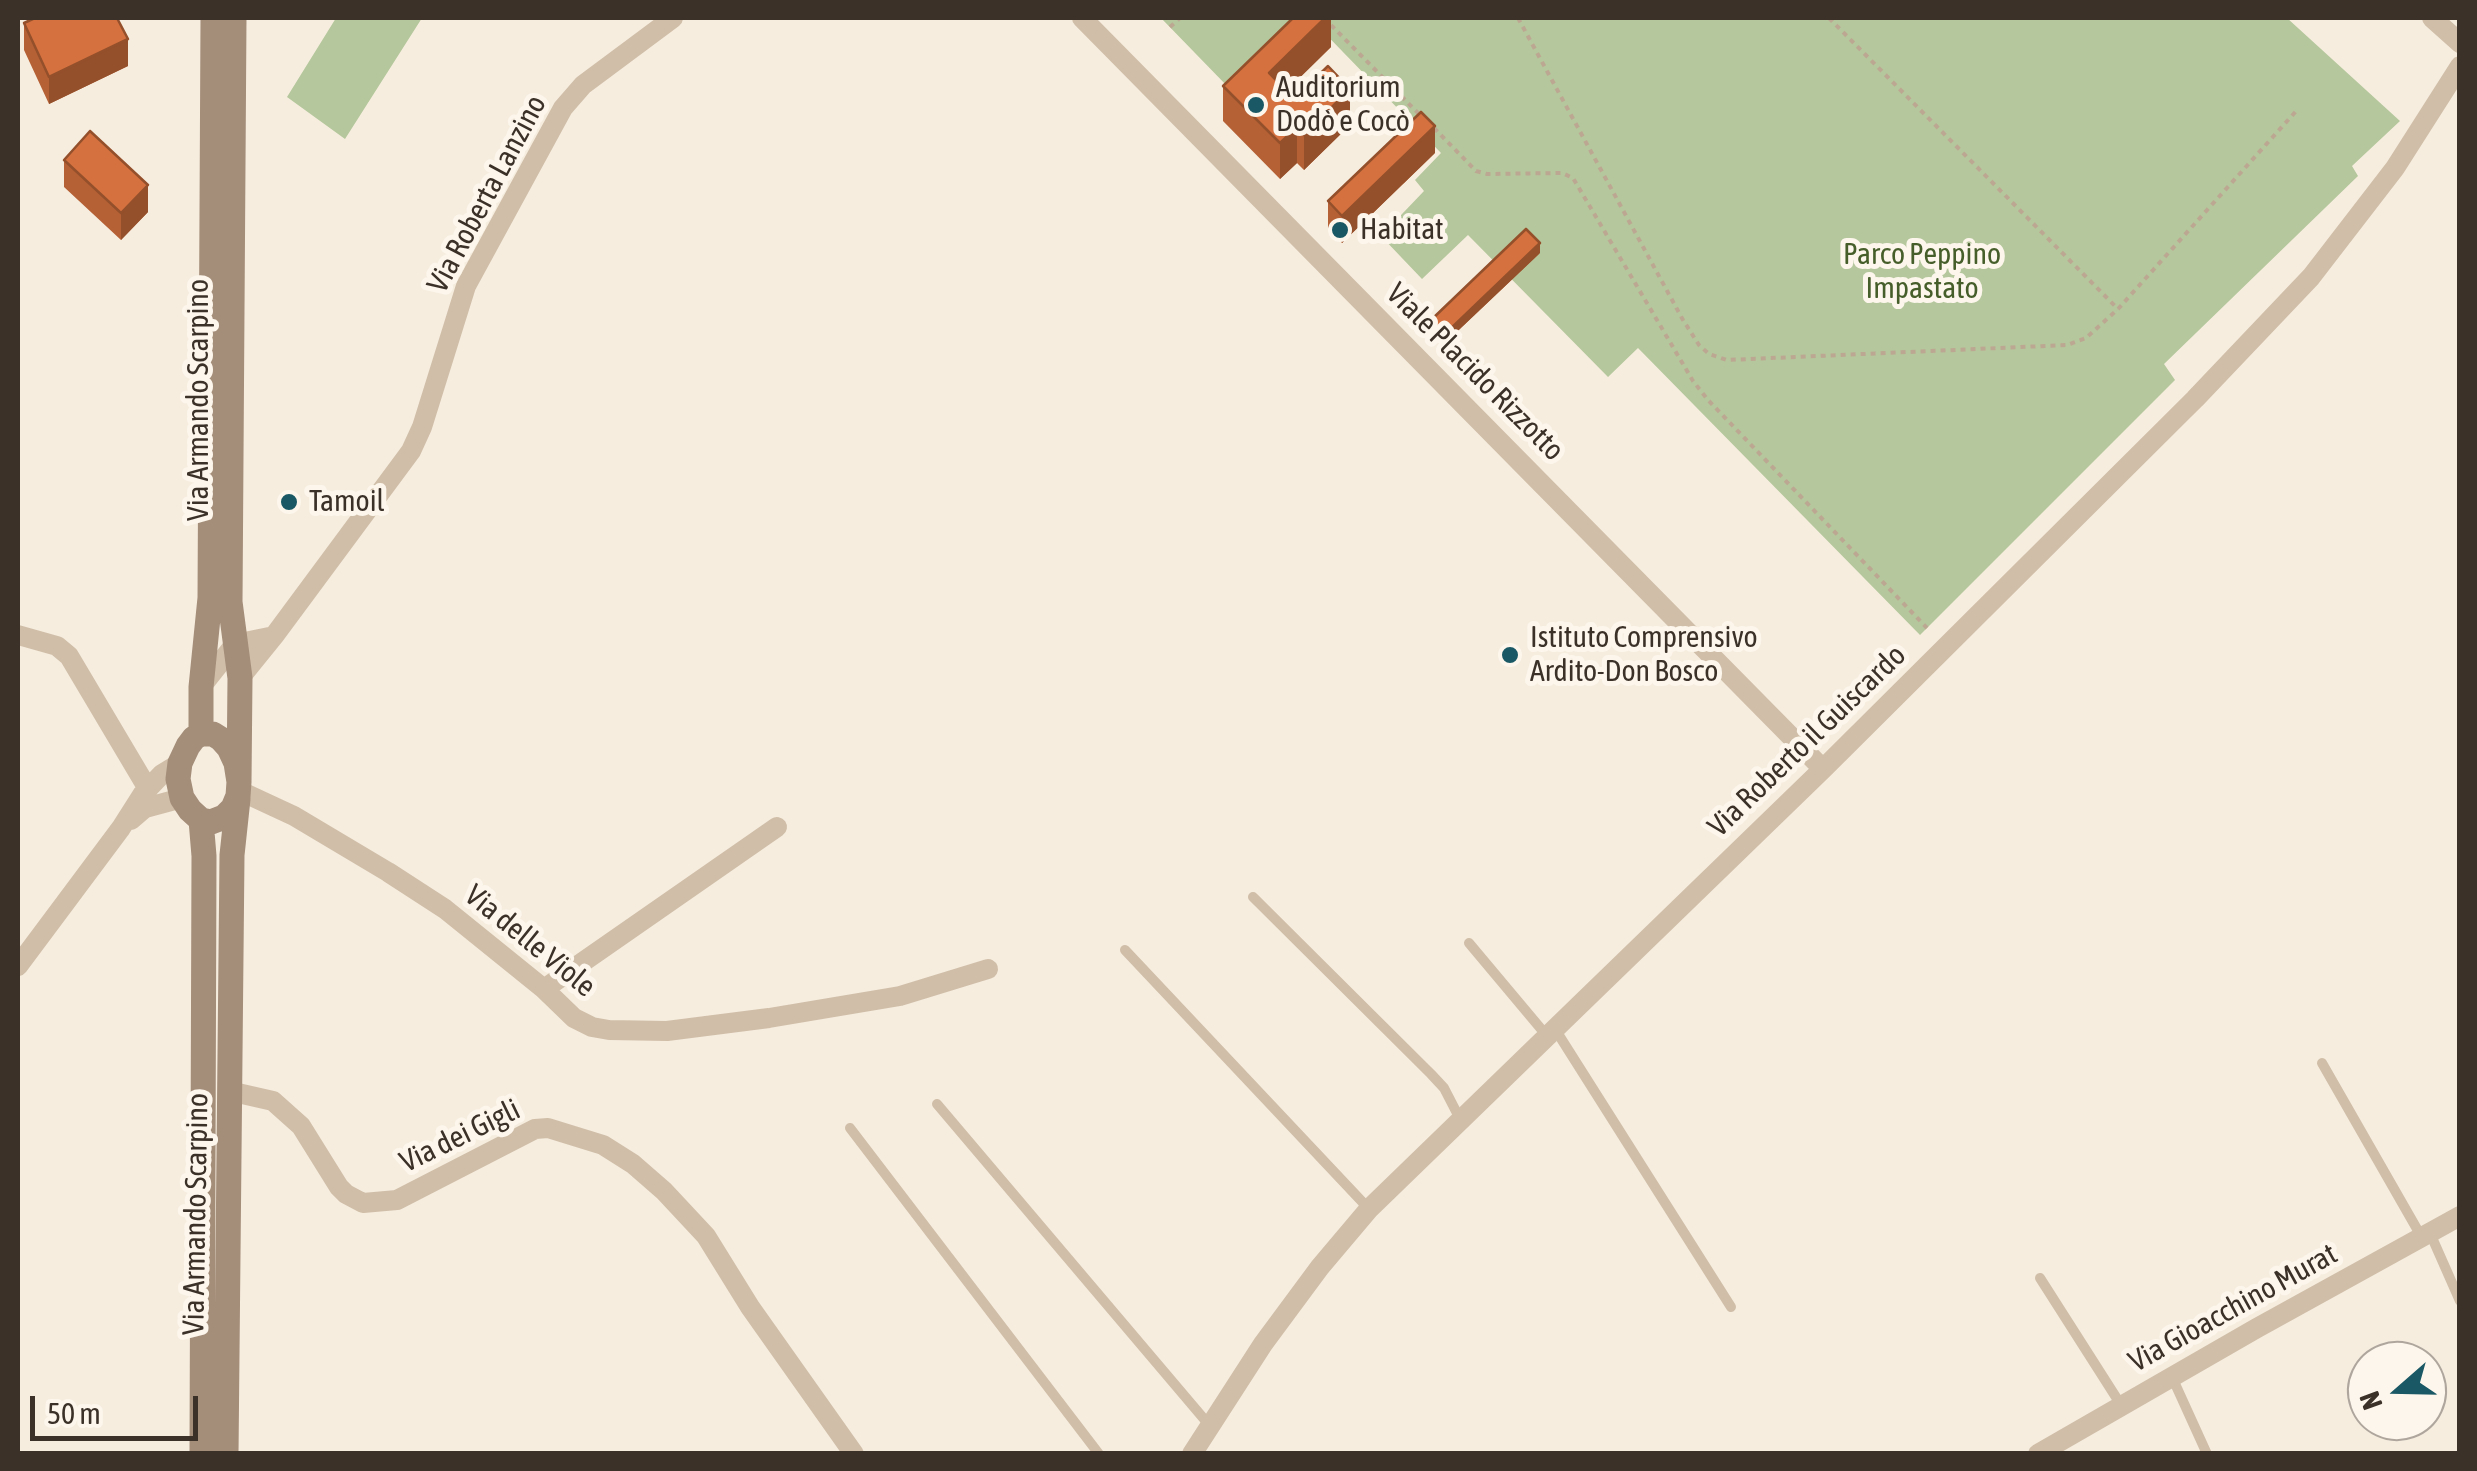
<!DOCTYPE html>
<meta charset="utf-8">
<style>
body{margin:0}
#map{position:relative;width:2477px;height:1471px;overflow:hidden;background:#f6eddf;font-family:"Asap Condensed",sans-serif}
canvas{display:block}
.frame{position:absolute;inset:0;border:20px solid #3c3129;pointer-events:none}
.north{position:absolute;left:2347px;top:1341px;width:100px;height:100px;box-sizing:border-box;background:#fcf6ec;border:2px solid #afa79e;border-radius:50%;rotate:250deg;font-size:28px;font-weight:700;line-height:40px;text-align:center;color:#3c3129}
.north::after{content:'';display:block;margin:auto;width:35px;height:45px;background:#195864;clip-path:polygon(50% 0,100% 100%,50% 72%,0 100%)}
.scale{position:absolute;left:30px;top:1396px;width:168px;height:45px;box-sizing:border-box;border:5px solid #3c3129;border-top:0;padding-left:12px;font-size:30px;line-height:35px;white-space:nowrap;color:#3c3129;-webkit-text-stroke:8px #fcf6ec;paint-order:stroke}
</style>
<div id="map">
<canvas width="2477" height="1471"></canvas>
<div class="frame"></div>
<div class="north">N</div>
<div class="scale">50 m</div>
</div>
<script>
const c = document.querySelector('canvas').getContext('2d');
c.lineJoin = 'round';
function paint(path, color) { c.fillStyle = color; c.fill(path, 'evenodd'); }
const shape = rows => new Path2D(rows.map(r => 'M' + r).join(''));
function trace(path, color, width, dash) { c.strokeStyle = color; c.lineWidth = width; c.lineCap = dash ? 'butt' : 'round'; c.setLineDash(dash || []); c.stroke(path); }
function drawText(font, color, halo, rows, align = 'center') {
  c.font = font + ' "Asap Condensed",sans-serif'; c.lineWidth = 10; c.setLineDash([]); c.textBaseline = 'middle'; c.strokeStyle = halo; c.fillStyle = color; for (const [text, x, y, turn = 0] of rows) {
    c.save(); c.translate(x, y); c.rotate((+turn || 0) * Math.PI / 180); c.textAlign = isNaN(turn) ? turn : align; if (halo) c.strokeText(text, 0, 0); c.fillText(text, 0, 0); c.restore();
  }
}
paint(shape([
 [336,18,422,18,345,139,287,97],
 [1161,18,1305,18,1229,88],
 [1310,18,2287,18,2400,121,2352,166,2358,176,2164,364,2175,380,1920,635,1638,348,1608,377,1468,235,1422,279,1381,236,1424,191,1415,180,1441,153]
]), '#b5c79c');
trace(shape([
 [1324,18,1420,115],
 [1518,18,1683,320,1699,345,1709,354,1727,360,2067,345,2086,338,2118,309,2298,109],
 [1829,18,2118,309],
 [1170,27,1180,18],
 [1434,128,1476,171,1487,174,1562,173,1573,178,1693,381,1708,400,1927,628]
]), '#bca892', 4, [5, 5]);
trace(shape([
 [1253,897,1431,1074,1444,1088,1460,1119],
 [1469,943,1547,1036],
 [1125,950,1369,1209],
 [1555,1029,1731,1307],
 [2322,1063,2421,1236],
 [937,1104,1210,1426],
 [850,1128,1099,1454],
 [2430,1233,2460,1301],
 [2040,1278,2121,1405],
 [2172,1377,2207,1454]
]), '#d0bea8', 10);
trace(shape([
 [1082,18,1823,769],
 [2432,18,2460,43],
 [18,635,57,646,69,656,148,789],
 [274,636,411,451,422,427,466,286,563,108,583,85,673,18],
 [201,687,235,644,274,636,240,678],
 [238,790,294,816,388,872,445,909,544,989,574,1018,592,1027,609,1030,667,1031,769,1018,900,996,988,969],
 [131,820,145,808,182,798],
 [18,966,121,828,142,795,162,774,180,763],
 [544,989,777,827],
 [229,1091,273,1101,301,1126,339,1187,346,1194,363,1203,397,1200,535,1129,548,1128,603,1145,633,1164,664,1191,706,1236,750,1307,854,1454],
 [1192,1454,1263,1344,1320,1267,1369,1209,1823,769,2195,399,2311,277,2395,168,2460,66],
 [2038,1454,2257,1328,2460,1216]
]), '#d0bea8', 20);
trace(shape([
 [234,18,230,602,240,678,239,782,238,796,233,808,224,817,211,822,201,820,190,810,182,798,178,779,180,763,188,746,194,738,201,734,213,734,221,739,229,748,236,763,239,782],
 [201,734,201,687,210,598,213,18],
 [201,820,204,856,202,1454],
 [226,1454,232,855,238,799]
]), '#a48d79', 25);
paint(shape([
 [1331,18,1331,47,1286,91,1294,99,1350,125,1304,170,1297,163,1280,179,1223,121,1223,86],
 [24,23,128,66,49,104,24,50],
 [1435,153,1342,243,1328,228,1328,201],
 [64,160,148,212,121,240,64,187],
 [1540,253,1444,344,1430,330,1430,321]
]), '#b66135');
paint(shape([
 [1325,18,1331,18,1331,47,1269,108,1269,73],
 [128,39,128,66,49,104,49,77],
 [1350,89,1350,125,1304,170,1304,135],
 [1435,126,1435,153,1342,243,1342,216],
 [1297,127,1297,163,1280,179,1280,143],
 [148,185,148,212,121,240,121,213],
 [1540,243,1540,253,1444,344,1444,335]
]), '#944f2b');
const building = shape([
 [35,18,117,18,128,39,49,77,24,23,35,18],
 [1293,18,1325,18,1269,73,1294,99,1328,66,1350,89,1304,135,1297,127,1280,143,1223,86,1293,18],
 [1421,112,1435,126,1342,216,1328,201,1421,112],
 [90,131,148,185,121,213,64,160,90,131],
 [1526,229,1540,243,1444,335,1430,321,1526,229]
]);
paint(building, '#d4713e');
trace(building, '#944f2b', 2.5);
for (const [x, y, r, color] of [
 [1256,105,10,"#195864"],
 [1340,230,10,"#195864"],
 [289,502,10,"#195864"],
 [1510,655,10,"#195864"]
]) { const dot = new Path2D(); dot.arc(x, y, r, 0, 2 * Math.PI); c.fillStyle = color; c.fill(dot); trace(dot, '#fcf6ec', 4); }
drawText('30px', '#3c3129', '#fcf6ec', [
 ["Auditorium",1276,88],
 ["Dodò e Cocò",1276,122],
 ["Habitat",1360,230],
 ["Tamoil",309,502],
 ["Istituto Comprensivo",1530,638],
 ["Ardito-Don Bosco",1530,672]
], 'left');
drawText('30px', '#3c3129', '#fcf6ec', [
 ["Via Roberta Lanzino",487,194,-62],
 ["Viale Placido Rizzotto",1475,372,45],
 ["Via Armando Scarpino",199,400,-90],
 ["Via Roberto il Guiscardo",1807,741,-44],
 ["Via delle Viole",530,941,39],
 ["Via dei Gigli",460,1136,-26],
 ["Via Armando Scarpino",196,1214,-89],
 ["Via Gioacchino Murat",2233,1308,-29]
]);
drawText('30px', '#465e2a', '#fcf6ec', [
 ["Parco Peppino",1922,255],
 ["Impastato",1922,289]
]);
</script>
